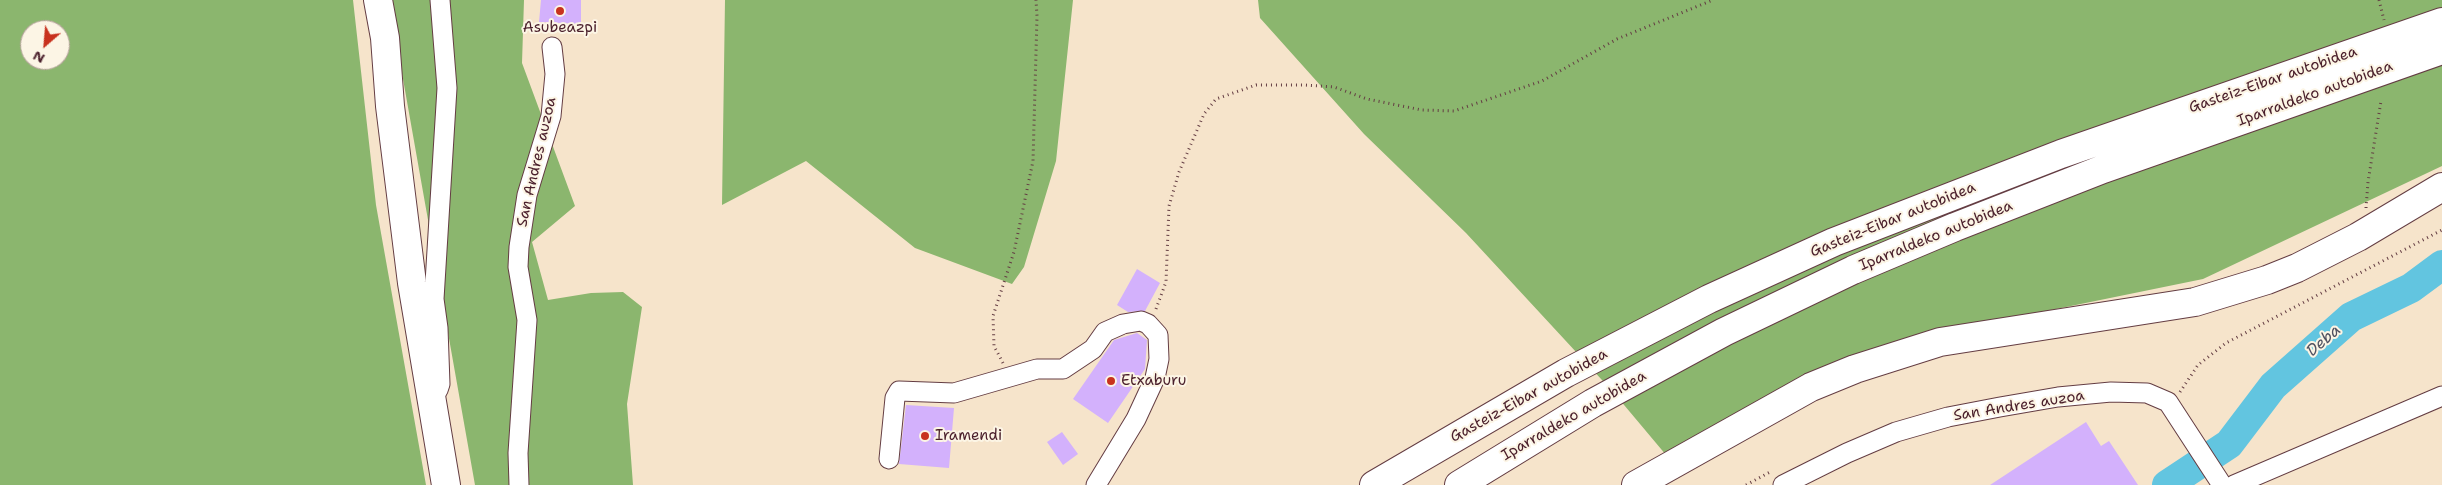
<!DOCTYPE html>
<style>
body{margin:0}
#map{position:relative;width:2442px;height:485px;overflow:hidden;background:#f6e4cb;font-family:"Shantell Sans",sans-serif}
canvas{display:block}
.north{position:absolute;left:20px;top:20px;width:50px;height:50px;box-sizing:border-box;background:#fcf5e5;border:1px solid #b59f9b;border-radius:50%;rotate:207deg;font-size:14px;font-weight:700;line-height:20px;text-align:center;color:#4a1f2b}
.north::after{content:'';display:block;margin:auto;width:18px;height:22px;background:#c8321e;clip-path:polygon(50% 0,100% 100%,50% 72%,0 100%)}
</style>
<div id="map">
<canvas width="2442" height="485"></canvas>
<div class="north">N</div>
</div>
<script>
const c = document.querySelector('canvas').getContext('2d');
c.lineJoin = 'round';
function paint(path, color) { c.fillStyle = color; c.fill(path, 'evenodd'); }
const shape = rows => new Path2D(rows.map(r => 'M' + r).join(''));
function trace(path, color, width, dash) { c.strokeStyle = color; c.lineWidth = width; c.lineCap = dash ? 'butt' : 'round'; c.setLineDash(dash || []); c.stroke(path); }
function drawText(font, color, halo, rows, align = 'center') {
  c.font = font + ' "Shantell Sans",sans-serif'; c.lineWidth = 4; c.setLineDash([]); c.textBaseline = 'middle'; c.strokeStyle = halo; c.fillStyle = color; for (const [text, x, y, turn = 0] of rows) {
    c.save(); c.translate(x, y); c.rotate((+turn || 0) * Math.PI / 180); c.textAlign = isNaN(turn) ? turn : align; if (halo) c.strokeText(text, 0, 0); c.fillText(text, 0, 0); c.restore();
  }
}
paint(shape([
 [0,0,353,0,376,205,426,485,0,485],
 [30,30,60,30,60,60,30,60],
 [389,0,524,0,522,63,575,206,532,242,548,300,591,293,623,292,642,307,627,404,633,485,475,485],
 [725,0,1073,0,1056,161,1024,267,1012,284,915,248,806,161,722,205],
 [1258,0,2442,0,2442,166,2203,279,1973,326,1866,352,1682,474,1614,393,1466,233,1364,134,1260,18]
]), '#8bb66e');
trace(shape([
 [2167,485,2229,444,2273,386,2351,317,2411,288,2442,265]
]), '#62c5e0', 30);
paint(shape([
 [541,0,581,0,581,24,539,22],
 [1137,269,1160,283,1145,311,1128,312,1117,305],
 [1137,333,1147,340,1145,369,1108,423,1073,399,1114,340],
 [906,405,954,408,949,468,899,464],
 [2086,422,2101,446,2109,441,2138,485,1990,485],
 [1062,432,1078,454,1063,465,1047,442]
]), '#d3b1fc');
const street = shape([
 [438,390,440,384,438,328,434,299,447,88,440,0],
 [889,459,895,398,899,391,954,393,1037,369,1063,369,1093,349,1105,332,1123,324,1141,321,1148,324,1158,335,1159,359,1155,378,1136,419,1096,485],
 [519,485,518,453,527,320,518,267,519,247,527,195,551,116,555,74,552,47],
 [1783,485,1847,453,1896,432,1948,417,2000,407,2058,397,2111,392,2147,393,2168,402,2222,485],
 [2234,485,2442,396]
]);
const secondary = shape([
 [378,0,385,38,390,106,412,283,446,485]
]);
const primary = shape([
 [1636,485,1811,387,1855,369,1940,342,2195,302,2267,280,2297,268,2358,237,2442,187]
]);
const highway = shape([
 [1374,485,1566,373,1709,299,1834,242,2061,154,2442,22],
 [1459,485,1593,403,1724,332,1853,270,1955,227,2103,169,2442,50]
]);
trace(street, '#643d43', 21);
trace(secondary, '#643d43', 30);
trace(primary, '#643d43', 30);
trace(highway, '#643d43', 30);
trace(shape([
 [2379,0,2384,20],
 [2366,208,2368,182,2381,101],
 [1156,309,1166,282,1169,206,1179,172,1204,114,1216,99,1256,85,1305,85,1334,87,1367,99,1422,110,1454,111,1542,81,1617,39,1713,0],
 [1003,363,994,346,993,316,1014,252,1033,161,1037,16,1036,0],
 [2180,392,2198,365,2226,343,2442,230],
 [1746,485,1772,471]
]), '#643d43', 3, [1, 4]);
trace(street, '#fff', 19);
trace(secondary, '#fff', 28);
trace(primary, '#fff', 28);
trace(highway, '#fff', 28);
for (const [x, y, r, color] of [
 [560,11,5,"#c8321e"],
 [1111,381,5,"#c8321e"],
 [925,436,5,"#c8321e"]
]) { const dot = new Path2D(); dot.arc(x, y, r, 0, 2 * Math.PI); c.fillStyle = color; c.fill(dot); trace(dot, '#fcf5e5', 2); }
drawText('15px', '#4a1f2b', '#fcf5e5', [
 ["Asubeazpi",560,28,"center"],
 ["Etxaburu",1121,381],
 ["Iramendi",935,436]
], 'left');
drawText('15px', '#4a1f2b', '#fcf5e5', [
 ["Gasteiz-Eibar autobidea",2273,80,-19],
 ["Iparraldeko autobidea",2315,94,-20],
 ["San Andres auzoa",537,162,-77],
 ["Gasteiz-Eibar autobidea",1893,220,-22],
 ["Iparraldeko autobidea",1936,236,-22],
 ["Gasteiz-Eibar autobidea",1529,396,-29],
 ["San Andres auzoa",2019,406,-9],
 ["Iparraldeko autobidea",1574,416,-30]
]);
drawText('italic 16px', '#515161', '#fcf5e5', [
 ["Deba",2324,341,-41]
]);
</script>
